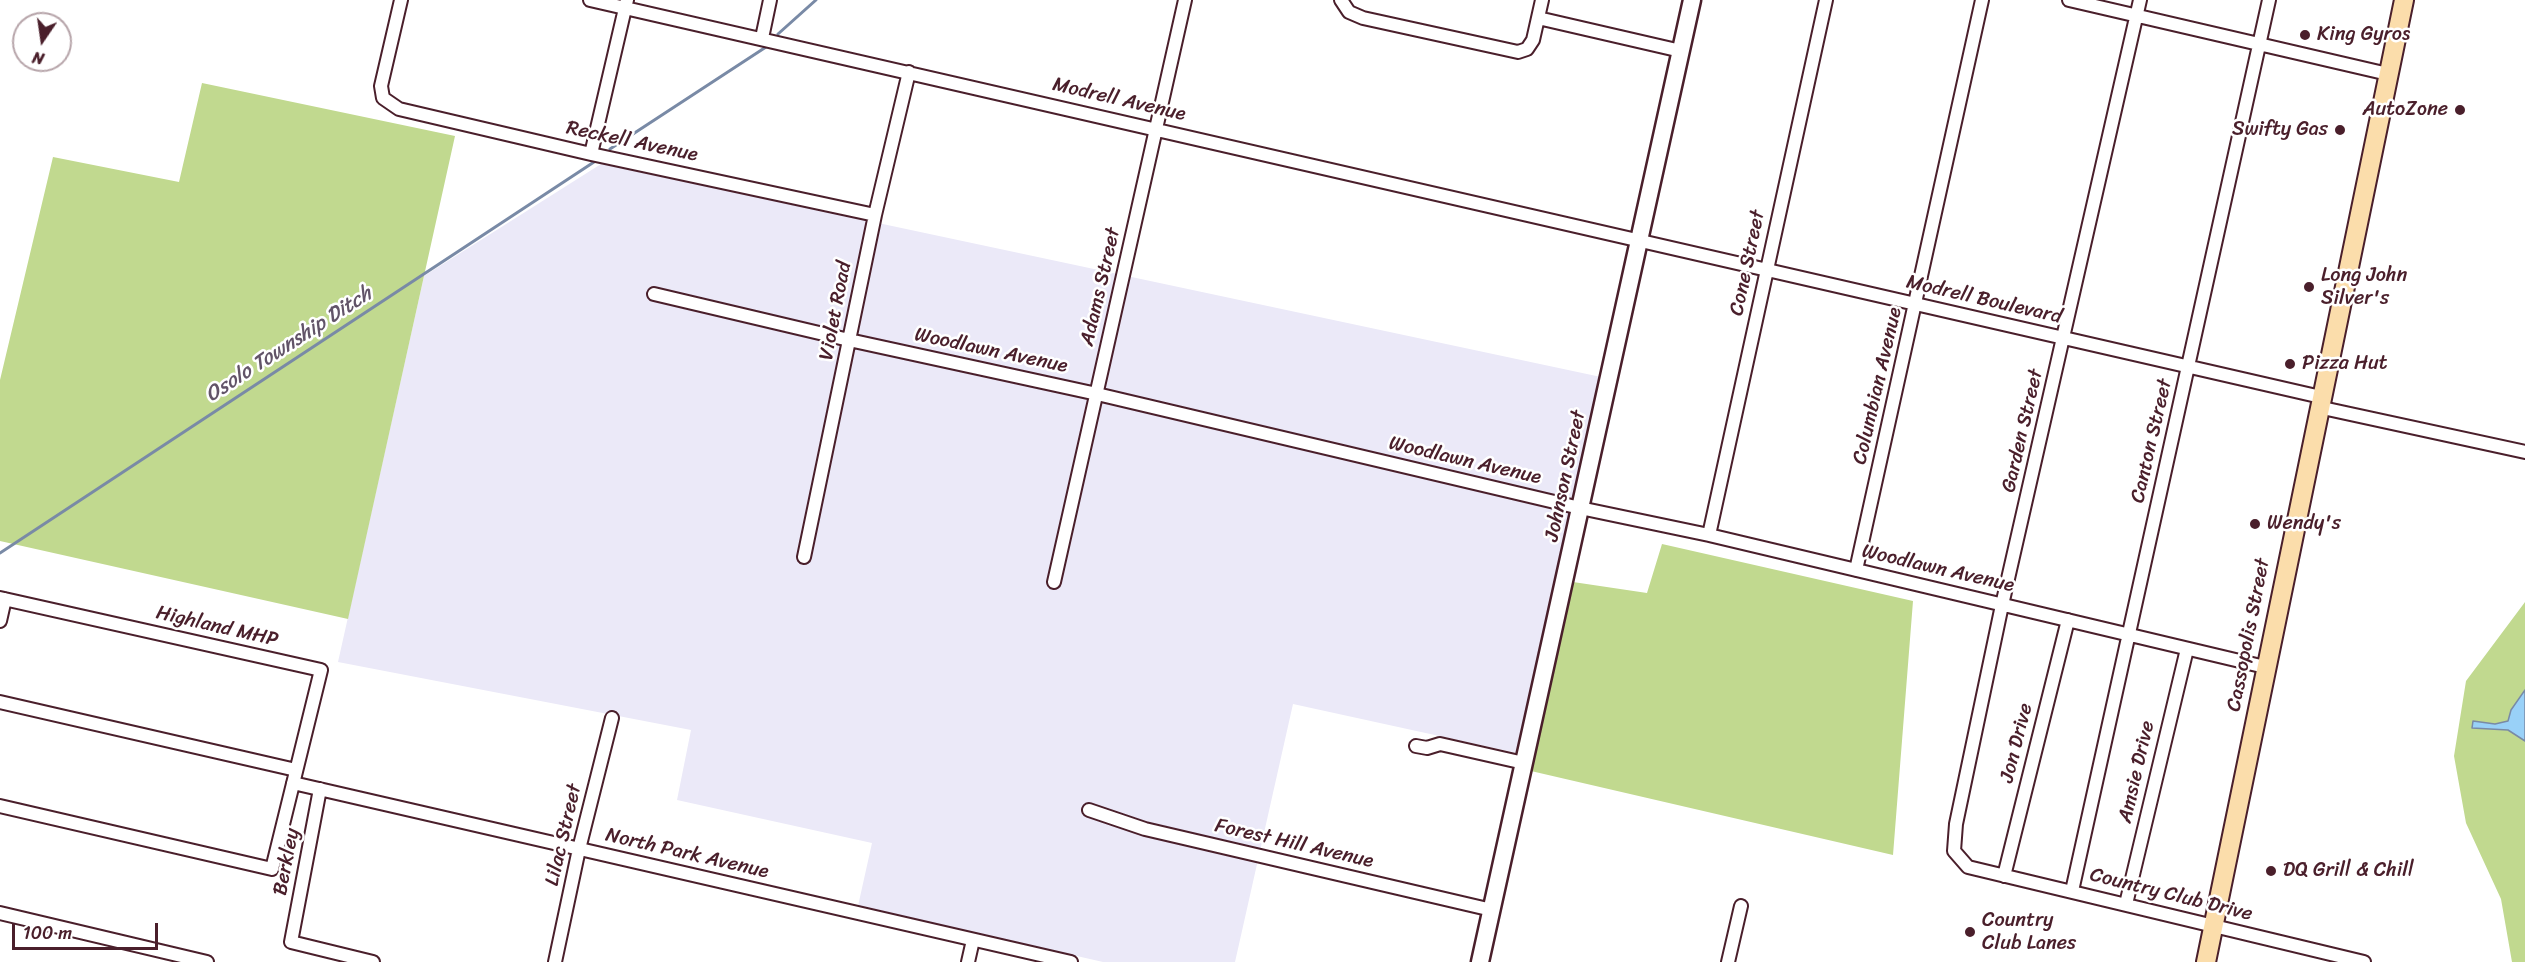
<!DOCTYPE html>
<style>
body{margin:0}
#map{position:relative;width:2525px;height:962px;overflow:hidden;background:#fff;font-family:Sriracha,sans-serif}
canvas{display:block}
.north{position:absolute;left:12px;top:12px;width:60px;height:60px;box-sizing:border-box;background:#fff;border:2px solid #b7a5aa;border-radius:50%;rotate:193deg;font-size:16px;font-weight:700;line-height:24px;text-align:center;color:#4a1f2b}
.north::after{content:'';display:block;margin:auto;width:21px;height:27px;background:#4a1f2b;clip-path:polygon(50% 0,100% 100%,50% 72%,0 100%)}
.scale{position:absolute;left:12px;top:923px;width:146px;height:27px;box-sizing:border-box;border:3px solid #4a1f2b;border-top:0;padding-left:8px;font-size:18px;line-height:21px;white-space:nowrap;color:#4a1f2b;-webkit-text-stroke:4px #fff;paint-order:stroke}
</style>
<div id="map">
<canvas width="2525" height="962"></canvas>
<div class="north">N</div>
<div class="scale">100 m</div>
</div>
<script>
const c = document.querySelector('canvas').getContext('2d');
c.lineJoin = 'round';
function paint(path, color) { c.fillStyle = color; c.fill(path, 'evenodd'); }
const shape = rows => new Path2D(rows.map(r => 'M' + r).join(''));
function trace(path, color, width, dash) { c.strokeStyle = color; c.lineWidth = width; c.lineCap = dash ? 'butt' : 'round'; c.setLineDash(dash || []); c.stroke(path); }
function drawText(font, color, halo, rows, align = 'center') {
  c.font = font + ' Sriracha,sans-serif'; c.lineWidth = 5; c.setLineDash([]); c.textBaseline = 'middle'; c.strokeStyle = halo; c.fillStyle = color; for (const [text, x, y, turn = 0] of rows) {
    c.save(); c.translate(x, y); c.rotate((+turn || 0) * Math.PI / 180); c.textAlign = isNaN(turn) ? turn : align; if (halo) c.strokeText(text, 0, 0); c.fillText(text, 0, 0); c.restore();
  }
}
paint(shape([
 [601,164,1601,377,1517,753,1293,704,1235,962,1103,962,858,906,872,843,677,800,691,730,338,662,424,276]
]), '#ebe9f8');
paint(shape([
 [202,83,455,136,348,619,0,541,0,380,53,157,179,182],
 [1662,544,1913,601,1893,855,1531,771,1573,582,1647,593],
 [2525,602,2525,962,2512,962,2501,899,2466,823,2454,756,2466,681]
]), '#c1d98f');
const water = shape([
 [2525,690,2525,741,2508,730,2472,728,2473,721,2495,724,2508,721,2511,710,2525,690]
]);
paint(water, '#99d1f8');
trace(water, '#798aa6', 1.5);
trace(shape([
 [778,34,816,0],
 [610,149,766,47],
 [0,553,594,162]
]), '#798aa6', 3);
const street = shape([
 [401,0,381,86,383,98,399,109,591,154,875,215],
 [590,0,2321,397],
 [1341,0,1349,12,1363,18,1518,52,1527,49,1533,40,1542,0],
 [2069,0,2388,74],
 [2140,0,2002,605,1956,824,1954,851,1968,867,2364,962],
 [1538,18,1681,51],
 [762,38,770,0],
 [591,154,627,0],
 [654,294,849,340,1097,394,1580,508,1709,535,2265,667],
 [2318,407,2525,452],
 [1709,535,1826,0],
 [804,557,875,215,909,72],
 [1856,570,1982,0],
 [1054,582,1185,0],
 [0,598,321,670,272,869,0,806],
 [0,621,5,599],
 [0,702,296,770],
 [1416,746,1427,748,1440,744,1524,763],
 [293,783,1071,962],
 [320,789,291,942,373,962],
 [1089,810,1145,829,1492,910],
 [2004,876,2068,620],
 [2072,891,2269,0],
 [2126,904,2187,649],
 [0,913,207,962],
 [555,962,579,849,612,718],
 [968,962,973,940],
 [1728,962,1741,906]
]);
const secondary = shape([
 [1480,962,1692,0]
]);
const primary = shape([
 [2206,962,2404,0]
]);
trace(street, '#4a1f2b', 16);
trace(secondary, '#4a1f2b', 21);
trace(primary, '#4a1f2b', 22);
trace(street, '#fff', 12);
trace(secondary, '#fff', 16);
trace(primary, '#fbddab', 18);
for (const [x, y, r, color] of [
 [2305,35,6,"#4a1f2b"],
 [2460,110,6,"#4a1f2b"],
 [2340,130,6,"#4a1f2b"],
 [2309,287,6,"#4a1f2b"],
 [2290,364,6,"#4a1f2b"],
 [2255,524,6,"#4a1f2b"],
 [2271,871,6,"#4a1f2b"],
 [1970,932,6,"#4a1f2b"]
]) { const dot = new Path2D(); dot.arc(x, y, r, 0, 2 * Math.PI); c.fillStyle = color; c.fill(dot); trace(dot, '#fff', 2); }
drawText('20px', '#4a1f2b', '#fff', [
 ["King Gyros",2317,35],
 ["AutoZone",2448,110,"right"],
 ["Swifty Gas",2328,130,"right"],
 ["Long John",2321,276],
 ["Silver's",2321,299],
 ["Pizza Hut",2302,364],
 ["Wendy's",2267,524],
 ["DQ Grill & Chill",2283,871],
 ["Country",1982,921],
 ["Club Lanes",1982,944]
], 'left');
drawText('20px', '#4a1f2b', '#fff', [
 ["Modrell Avenue",1119,100,13],
 ["Reckell Avenue",632,142,12],
 ["Cone Street",1748,263,-78],
 ["Adams Street",1101,287,-77],
 ["Modrell Boulevard",1984,300,13],
 ["Violet Road",836,311,-79],
 ["Woodlawn Avenue",991,351,12],
 ["Columbian Avenue",1878,386,-77],
 ["Garden Street",2023,431,-77],
 ["Canton Street",2152,441,-77],
 ["Woodlawn Avenue",1465,461,13],
 ["Johnson Street",1566,476,-78],
 ["Woodlawn Avenue",1938,569,13],
 ["Highland MHP",217,627,13],
 ["Cassopolis Street",2249,635,-79],
 ["Jon Drive",2017,743,-76],
 ["Amsie Drive",2137,772,-77],
 ["Lilac Street",564,835,-77],
 ["Forest Hill Avenue",1294,844,13],
 ["North Park Avenue",687,854,13],
 ["Berkley",287,862,-79],
 ["Country Club Drive",2171,895,14]
]);
drawText('italic 21px', '#625468', '#fff', [
 ["Osolo Township Ditch",289,345,-33]
]);
</script>
